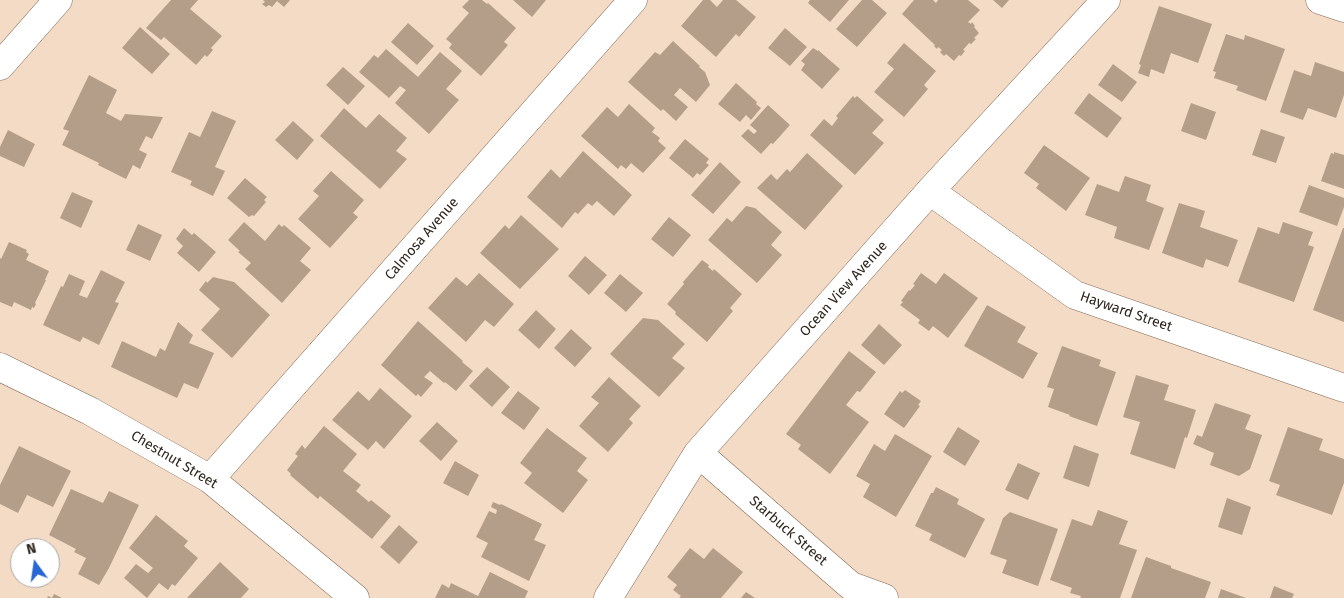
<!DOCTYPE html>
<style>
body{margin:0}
#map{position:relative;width:1344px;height:598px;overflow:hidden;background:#f4dbc5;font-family:"Fira Sans",sans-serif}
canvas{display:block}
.north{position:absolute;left:10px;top:538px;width:50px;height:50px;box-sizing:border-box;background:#fff;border:1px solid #aca8a5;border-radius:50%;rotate:346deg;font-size:14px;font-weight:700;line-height:20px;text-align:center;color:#2f261e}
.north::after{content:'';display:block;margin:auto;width:18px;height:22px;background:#2866d3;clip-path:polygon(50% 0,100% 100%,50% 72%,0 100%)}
</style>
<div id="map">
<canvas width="1344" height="598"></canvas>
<div class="north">N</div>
</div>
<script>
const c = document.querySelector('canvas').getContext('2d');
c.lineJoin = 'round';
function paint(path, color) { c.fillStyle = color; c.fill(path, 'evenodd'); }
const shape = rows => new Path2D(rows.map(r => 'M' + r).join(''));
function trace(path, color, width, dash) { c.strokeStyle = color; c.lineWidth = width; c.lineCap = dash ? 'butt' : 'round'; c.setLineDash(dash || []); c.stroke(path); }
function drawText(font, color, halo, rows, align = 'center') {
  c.font = font + ' "Fira Sans",sans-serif'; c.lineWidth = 4; c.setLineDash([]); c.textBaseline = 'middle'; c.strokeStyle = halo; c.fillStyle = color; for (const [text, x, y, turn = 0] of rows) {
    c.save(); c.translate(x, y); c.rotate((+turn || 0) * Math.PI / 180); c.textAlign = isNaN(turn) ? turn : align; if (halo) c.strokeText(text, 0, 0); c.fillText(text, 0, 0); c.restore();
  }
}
paint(shape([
 [171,0,198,0,190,9,222,36,211,48,213,50,207,57,205,55,196,65,164,37,161,40,146,28],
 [263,0,290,0,284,7,277,1,272,7,269,5,266,7,262,4,265,2],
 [469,0,482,0,487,4,488,3,516,28,504,42,508,45,481,76,449,48,452,44,446,39,469,13,462,7],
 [513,0,546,0,532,17],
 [703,0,710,0,717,7,723,0,736,0,756,17,739,37,736,34,716,57,681,26],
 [810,0,849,0,830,22,808,3],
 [862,0,872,0,887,13,857,47,836,29],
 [914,0,933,0,936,3,938,0,968,0,980,10,968,22,971,24,972,22,975,26,974,27,979,33,974,38,976,39,971,44,969,43,963,50,965,51,961,56,959,55,954,61,946,54,944,56,940,52,942,50,938,47,937,49,934,46,935,45,902,14],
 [993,0,1009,0,1002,8],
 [1159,6,1212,24,1198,63,1171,53,1164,74,1151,69,1149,77,1138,73,1141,65,1139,64],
 [408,23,434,46,417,65,391,42],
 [140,27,170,54,152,74,122,48],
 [785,28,807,47,790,66,768,48],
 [1226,34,1244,40,1245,35,1285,49,1266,101,1236,90,1238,86,1214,78,1216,72,1213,71],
 [673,41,700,66,699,67,705,72,710,85,696,102,680,88,674,95,688,107,676,121,663,109,661,111,628,82,655,52,660,55],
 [904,43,936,71,924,85,928,89,904,117,874,92,894,69,887,63],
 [813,48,818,51,818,50,840,69,822,89,801,70,805,64,801,61],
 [386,49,418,77,440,52,462,71,446,89,459,100,429,134,395,103,406,90,400,86,389,98,359,72,374,55,378,58],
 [1315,62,1344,72,1344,95,1336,118,1308,108,1303,120,1280,112,1294,70,1311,76],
 [1113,64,1137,82,1122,102,1098,85],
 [343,67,365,86,348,105,326,85],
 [89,75,117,90,106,113,121,121,125,114,163,117,152,139,146,136,139,150,147,154,140,169,133,165,126,179,98,165,99,163,62,145,69,131,63,129],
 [736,83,757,102,756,104,761,108,751,120,746,115,740,122,718,104],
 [1089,93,1122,118,1107,138,1074,113],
 [853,96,855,98,857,96,884,120,872,133,884,143,855,175,810,135,824,119,832,126,838,118,836,116],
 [1191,103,1216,112,1206,140,1181,131],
 [629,104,655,128,652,132,660,138,658,141,666,148,643,173,631,163,626,169,621,165,618,169,581,136,607,107,618,117],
 [768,105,790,125,773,144,771,143,761,154,741,136,748,129,754,134,757,131,750,125],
 [344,108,366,128,379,114,407,138,396,151,407,159,380,189,320,136],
 [212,111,236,121,215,167,225,171,213,196,190,185,192,181,171,172,189,132,200,137],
 [293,121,314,140,297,160,275,140],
 [1261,129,1285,137,1276,163,1252,155],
 [8,130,35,144,24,167,0,156,0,147],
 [685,139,709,159,706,163,709,165,700,175,697,173,693,178,669,158],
 [1044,145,1090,178,1066,211,1036,188,1039,184,1024,173],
 [583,151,632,195,614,216,597,201,592,206,588,203,578,214,575,212,562,228,527,197,551,169,560,178],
 [1334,152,1344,155,1344,189,1321,181,1331,153,1334,154],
 [807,153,843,186,805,230,757,188,771,174,777,180,787,169,790,172],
 [720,162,741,182,713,214,691,195],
 [331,171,364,200,353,213,358,217,330,248,298,219,319,196,313,191],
 [1125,176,1151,185,1146,201,1164,208,1149,250,1114,238,1117,227,1085,215,1097,184,1119,192],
 [245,178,267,197,264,200,266,202,254,216,252,215,249,217,227,198],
 [1309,185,1344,198,1344,207,1337,226,1299,212],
 [72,192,93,201,81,228,60,218],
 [1179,203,1205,211,1200,227,1238,240,1228,267,1206,259,1203,268,1162,253],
 [746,206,755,208,782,232,771,245,782,255,757,283,708,240,727,218,732,222],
 [521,215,559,249,520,289,480,253,505,225,509,229],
 [669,217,691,235,673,257,651,239],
 [244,222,265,241,279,224,282,227,284,225,311,248,300,261,311,270,282,303,245,269,251,263,238,252,240,251,228,240],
 [1283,222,1313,232,1308,245,1314,247,1294,302,1238,282,1258,227,1279,234],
 [138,224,162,235,150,261,126,250],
 [184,228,192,235,194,233,216,252,199,272,177,253,183,246,176,239],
 [1343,228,1344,228,1344,322,1313,310],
 [9,242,27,250,26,252,29,254,26,260,49,271,45,280,46,280,35,303,36,304,34,308,32,307,31,310,14,302,12,307,0,302,0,258,1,259],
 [585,256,607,275,589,295,568,276],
 [702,260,709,265,708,267,713,271,714,269,742,294,730,308,733,311,707,342,675,314,676,312,667,304,684,284,683,282],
 [101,270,125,282,115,302,119,303,99,345,83,337,80,342,43,325,61,286,63,287,69,274,85,281,79,295,87,298],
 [479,273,514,304,494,327,485,320,466,342,428,308,456,277,467,286],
 [921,273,936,284,944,273,978,298,948,338,933,326,929,331,918,323,920,320,900,305,903,302,901,301,909,290,910,291,915,285,913,284],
 [620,274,643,293,626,312,604,293],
 [213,277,234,282,270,315,232,358,201,330,220,309,199,290,206,281,207,283],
 [987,305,1026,327,1017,342,1038,353,1023,379,964,346],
 [536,310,556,329,539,349,518,330],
 [643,318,658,320,685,344,672,358,685,368,659,397,610,354],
 [418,321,463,361,462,362,473,371,456,391,445,382,444,383,430,371,424,377,433,383,421,397,418,394,416,396,381,365],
 [178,322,193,335,189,343,214,353,198,389,184,383,177,398,111,367,122,341,156,357,160,348,165,351],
 [879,324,902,345,884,365,861,345],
 [571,329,592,348,575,367,554,348],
 [1062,346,1101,360,1099,366,1116,372,1097,426,1069,416,1070,415,1048,407,1054,389,1047,387],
 [849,351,876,372,860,392,857,391,846,405,869,422,830,474,798,449,801,445,786,434],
 [487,367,510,387,492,407,469,386],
 [1136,375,1169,385,1164,400,1196,410,1187,438,1185,437,1175,469,1130,454,1140,422,1123,417],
 [609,377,641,406,629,419,633,423,608,452,579,426,599,403,591,397],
 [380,388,412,416,384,449,376,441,368,450,332,420,358,391,369,401],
 [905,390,921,401,918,405,920,406,904,428,884,414,900,391,902,393],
 [518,391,540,408,524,430,501,413],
 [1215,403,1251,415,1245,429,1262,435,1250,469,1239,476,1210,465,1214,453,1193,444,1197,435,1202,437],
 [437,422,458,441,441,461,419,441],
 [324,426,357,454,343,471,361,485,356,491,369,502,371,500,391,516,372,539,320,496,318,499,290,475,291,474,287,470,298,456,295,454,302,445,305,449],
 [958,427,980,441,965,466,943,452],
 [1288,427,1323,439,1319,450,1344,459,1344,483,1332,515,1276,495,1280,485,1269,481],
 [547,428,587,458,577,471,588,480,563,513,524,483,532,473,520,463],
 [895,434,932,456,896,517,863,497,870,484,856,476,874,444,885,451],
 [1074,445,1099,454,1089,487,1063,478],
 [19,446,71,471,53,507,27,495,18,513,0,504,0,485],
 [455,461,479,475,468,496,443,483],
 [1018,463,1040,473,1028,500,1005,490],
 [936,487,959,499,957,504,985,519,965,558,929,540,932,534,915,526,931,493,933,493],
 [71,489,103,503,109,491,139,505,109,568,99,585,78,574,86,558,74,552,76,549,49,535],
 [1227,498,1251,507,1242,535,1218,527],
 [493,502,500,505,501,504,542,524,534,540,546,545,529,581,481,557,488,543,476,537,489,511,496,514,497,510,491,507],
 [1098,510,1128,521,1119,544,1137,550,1120,598,1080,598,1081,596,1070,593,1072,588,1050,580,1072,519,1092,526],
 [1010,512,1058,529,1038,586,1002,573,1007,560,990,554,1003,518],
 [156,515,188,541,184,546,198,558,175,586,172,584,168,590,159,583,147,598,124,578,136,564,148,573,153,568,129,548],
 [399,525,418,542,399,564,380,547],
 [690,548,704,559,713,548,743,572,721,598,679,598,681,596,673,590,677,585,667,577],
 [1146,557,1171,566,1171,568,1211,582,1205,598,1131,598],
 [220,562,249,589,241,598,187,598],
 [490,572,528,591,525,598,435,598,442,584,449,588,451,583,478,596],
 [1274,586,1294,594,1292,598,1270,598],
 [1221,589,1246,598,1218,598],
 [746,592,755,598,741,598],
 [54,594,62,598,47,598,48,596,52,598]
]), '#b59e89');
const minor = shape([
 [1320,0,1344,8],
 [0,66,58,0],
 [930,191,1075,295,1344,388],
 [0,367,90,411,210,479,355,598],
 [698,453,851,586,884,598],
 [210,479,633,0],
 [608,598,698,453,930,191,1106,0]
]);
trace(minor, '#816b58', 29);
trace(minor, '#fff', 28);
drawText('14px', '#2f261e', '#fff', [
 ["Calmosa Avenue",422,239,-49],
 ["Ocean View Avenue",844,289,-48],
 ["Hayward Street",1126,312,19],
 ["Chestnut Street",174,460,31],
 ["Starbuck Street",788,531,41]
]);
</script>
